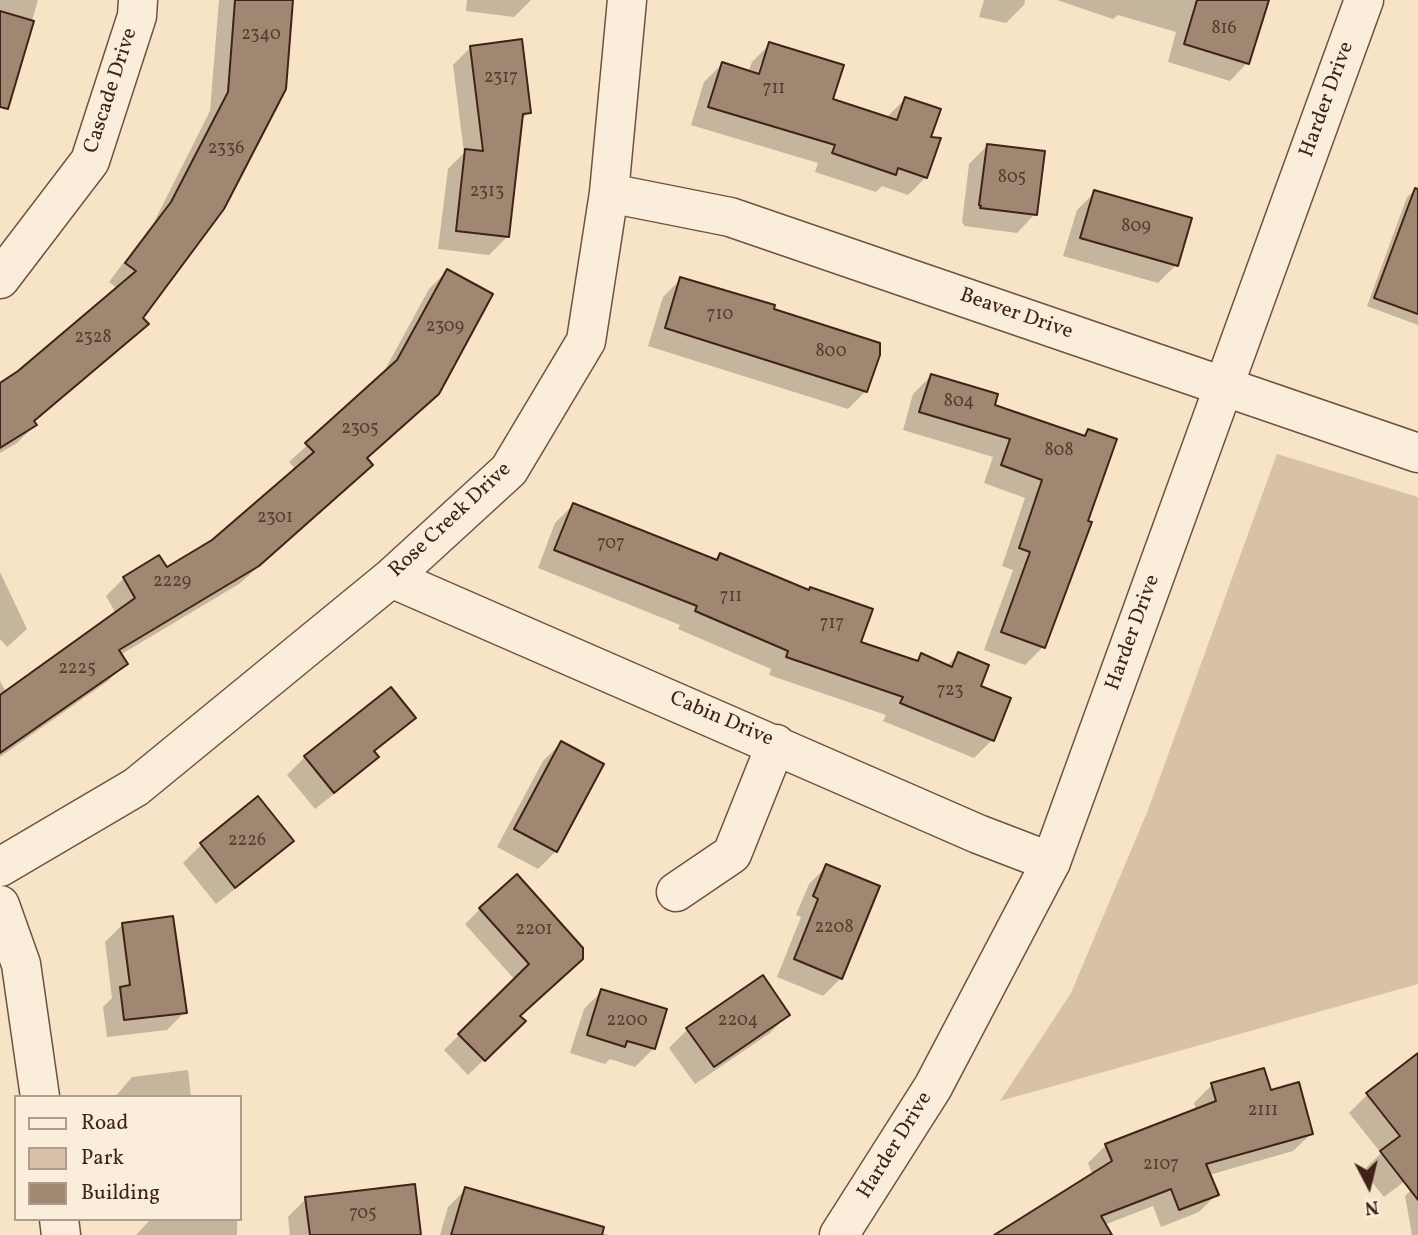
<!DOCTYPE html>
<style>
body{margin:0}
#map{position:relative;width:1418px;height:1235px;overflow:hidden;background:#f7e3c5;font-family:Vollkorn,serif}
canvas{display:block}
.legend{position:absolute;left:14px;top:1095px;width:228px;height:126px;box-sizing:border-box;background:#faedd9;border:2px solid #b09c8b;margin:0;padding:9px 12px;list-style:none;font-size:21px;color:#402317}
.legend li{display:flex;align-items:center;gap:14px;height:35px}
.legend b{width:35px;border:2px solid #b09c8b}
.north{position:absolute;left:1334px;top:1151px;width:70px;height:70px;-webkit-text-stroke:5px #faedd9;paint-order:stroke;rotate:173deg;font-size:19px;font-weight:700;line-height:28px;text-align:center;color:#402317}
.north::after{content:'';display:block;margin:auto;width:24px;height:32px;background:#402317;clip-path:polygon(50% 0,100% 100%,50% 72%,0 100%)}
</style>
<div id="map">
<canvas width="1418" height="1235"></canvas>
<ul class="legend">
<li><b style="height:9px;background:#faedd9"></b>Road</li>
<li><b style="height:19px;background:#d8c2a7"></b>Park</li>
<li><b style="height:19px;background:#9f8771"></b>Building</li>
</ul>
<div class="north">N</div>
</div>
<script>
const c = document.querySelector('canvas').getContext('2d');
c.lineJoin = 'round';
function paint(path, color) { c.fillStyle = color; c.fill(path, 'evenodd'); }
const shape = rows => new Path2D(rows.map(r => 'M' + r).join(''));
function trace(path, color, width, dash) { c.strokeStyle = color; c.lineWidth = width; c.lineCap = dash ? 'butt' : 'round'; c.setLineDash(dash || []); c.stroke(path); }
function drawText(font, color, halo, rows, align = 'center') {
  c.font = font + ' Vollkorn,serif'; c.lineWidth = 5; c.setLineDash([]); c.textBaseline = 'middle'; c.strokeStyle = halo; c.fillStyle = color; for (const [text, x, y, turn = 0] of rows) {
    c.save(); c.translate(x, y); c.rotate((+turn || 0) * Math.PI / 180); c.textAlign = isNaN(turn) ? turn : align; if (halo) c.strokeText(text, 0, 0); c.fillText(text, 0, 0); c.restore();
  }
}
paint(shape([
 [1277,454,1418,497,1418,984,1000,1101,1071,993,1148,810]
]), '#d8c2a7');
paint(shape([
 [0,0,38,0,21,59,0,77],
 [219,0,291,0,141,318,146,324,128,342,33,423,35,425,17,443,0,453,0,385,19,373,118,289,109,282,154,222,210,111],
 [467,0,531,0,514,17,466,11],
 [984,0,1025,0,1024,5,1006,23,979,17],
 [1057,0,1267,0,1247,63,1230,81,1168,62,1176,32,1118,15,1113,19],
 [770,44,831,100,886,118,905,99,929,138,926,177,908,195,882,186,876,192,815,172,818,163,691,125,704,82,722,64,748,72,752,62],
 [761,63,764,63,758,83,755,82],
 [471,47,529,112,521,120,507,237,489,255,438,249,448,169,464,153,453,65],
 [987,146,1035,214,1017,233,964,226,964,224,962,223,969,164],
 [1416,189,1418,189,1418,325,1367,306,1407,197],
 [1095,192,1176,265,1158,283,1063,256,1077,210],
 [447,271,419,412,366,459,353,483,239,584,120,655,126,663,108,681,0,757,0,681,6,692,116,614,106,596,124,578,158,557,166,570,213,542,296,470,289,462,381,377,429,289],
 [681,279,771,310,866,391,848,409,648,346,663,297],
 [931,376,992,406,1082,437,1088,431,1086,522,1043,647,1025,665,984,650,1013,570,1002,566,1025,498,984,483,993,457,903,430,913,394],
 [573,505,714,561,720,555,859,643,915,662,921,655,946,666,959,654,978,687,992,740,974,758,883,721,886,715,769,675,771,669,678,629,680,625,538,568,555,523],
 [0,572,27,629,7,647,0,639],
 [413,718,373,753,376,757,358,775,315,809,287,775,305,757],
 [561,743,556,851,538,869,497,847,543,761],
 [258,799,292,840,274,858,216,904,183,863,201,845],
 [827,866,841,978,823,996,777,977,801,917,796,915,809,884],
 [480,909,582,948,519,1016,524,1021,468,1075,444,1050,515,980,465,924],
 [123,924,185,1012,167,1030,107,1037,103,1007,112,998,105,942],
 [602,991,665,1010,653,1049,635,1067,610,1059,605,1064,570,1053,584,1009],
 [788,1015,770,1033,695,1084,669,1048,687,1030],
 [1418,1055,1418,1171,1384,1197,1363,1171,1381,1153,1349,1113,1367,1095],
 [188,1070,191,1097,115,1097,132,1077],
 [1212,1085,1269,1092,1312,1133,1293,1151,1209,1175,1217,1194,1199,1212,1161,1227,1153,1206,1104,1225,1110,1235,999,1235,1093,1176,1088,1163,1106,1145,1196,1110,1194,1103],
 [1418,1183,1418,1235,1412,1235,1405,1196],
 [466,1189,560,1221,609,1235,440,1235,448,1207],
 [306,1199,417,1235,290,1235,288,1217],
 [151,1219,237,1219,237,1235,136,1235]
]), '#0003');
const building = shape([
 [235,0,293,0,286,89,224,209,143,318,149,324,34,421,37,425,0,448,0,383,18,371,136,271,125,263,171,202,228,92,235,0],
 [1197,0,1269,0,1249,64,1184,44,1197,0],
 [0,11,34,21,8,109,0,107,0,11],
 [522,39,531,113,523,114,509,237,456,231,465,149,483,151,470,46,522,39],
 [769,42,844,65,833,99,897,120,905,97,941,109,931,137,941,138,927,178,898,168,896,175,832,153,835,145,708,107,722,62,759,74,769,42],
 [987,144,1045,151,1037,215,980,208,981,206,979,205,987,144],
 [1415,188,1418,189,1418,314,1374,298,1415,188],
 [1094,190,1192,218,1178,266,1080,238,1094,190],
 [447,269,493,294,439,394,367,458,373,465,259,566,119,650,128,664,0,753,0,695,135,598,123,577,159,555,167,567,212,540,314,452,305,443,397,360,447,269],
 [680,277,775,305,774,309,880,343,880,355,867,392,665,328,680,277],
 [931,374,998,394,995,405,1085,436,1088,429,1117,439,1088,521,1092,522,1045,648,1001,632,1030,552,1019,548,1042,480,1001,465,1010,439,919,412,931,374],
 [573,503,717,560,720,553,809,590,810,587,873,609,861,642,918,661,921,653,952,667,958,652,989,665,981,686,1011,698,994,741,900,703,903,697,786,657,788,651,695,611,697,606,554,550,573,503],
 [391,687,416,718,374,751,379,757,334,793,304,756,391,687],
 [561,741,604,764,557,852,514,829,561,741],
 [258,796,294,841,235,888,200,843,258,796],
 [826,864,880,886,842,979,794,959,818,899,813,896,826,864],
 [517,874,583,948,583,959,520,1016,526,1021,485,1061,458,1034,529,964,479,908,517,874],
 [173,916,187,1013,124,1020,120,987,130,985,122,923,173,916],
 [763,975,790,1015,714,1067,686,1028,763,975],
 [601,989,667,1009,655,1049,627,1041,625,1047,587,1035,601,989],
 [1418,1053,1418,1200,1380,1151,1400,1136,1366,1093,1418,1053],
 [1264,1068,1271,1090,1299,1082,1313,1134,1206,1164,1219,1195,1179,1210,1171,1189,1101,1216,1112,1235,994,1235,1112,1161,1105,1144,1216,1101,1211,1083,1264,1068],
 [415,1184,421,1235,310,1235,305,1197,415,1184],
 [465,1187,604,1227,602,1235,451,1235,465,1187]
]);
paint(building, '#9f8771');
trace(building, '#402317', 2);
const minor = shape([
 [609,193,730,217,1418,453],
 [0,279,90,161,137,16,138,0],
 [391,578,978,834,1051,862],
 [0,867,136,787,391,578,509,470,586,341,609,193,627,0],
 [676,892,732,854,776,744],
 [0,905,21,964,40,1097],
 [59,1219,61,1235]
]);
const tertiary = shape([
 [839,1235,933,1087,1051,862,1364,0]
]);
trace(minor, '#6e5342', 41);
trace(tertiary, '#6e5342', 41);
trace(minor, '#faedd9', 38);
trace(tertiary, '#faedd9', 38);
drawText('18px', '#583c2e', null, [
 ["816",1224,30],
 ["2340",261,36],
 ["2317",501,79],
 ["711",774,90],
 ["2336",226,150],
 ["805",1012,179],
 ["2313",487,193],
 ["809",1136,228],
 ["710",720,316],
 ["2309",445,328],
 ["2328",93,339],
 ["800",831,353],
 ["804",959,403],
 ["2305",360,430],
 ["808",1059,452],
 ["2301",275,519],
 ["707",611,545],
 ["2229",172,583],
 ["711",731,598],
 ["717",832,625],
 ["2225",77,670],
 ["723",950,692],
 ["2226",247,842],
 ["2208",834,929],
 ["2201",534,931],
 ["2200",627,1022],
 ["2204",738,1022],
 ["2111",1263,1112],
 ["2107",1161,1166],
 ["705",363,1215]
]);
drawText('21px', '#402317', '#faedd9', [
 ["Cascade Drive",112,91,-72],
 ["Harder Drive",1328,100,-70],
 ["Beaver Drive",1016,315,19],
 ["Rose Creek Drive",451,521,-43],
 ["Harder Drive",1134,633,-70],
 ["Cabin Drive",721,720,23],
 ["Harder Drive",896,1146,-58]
]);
</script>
